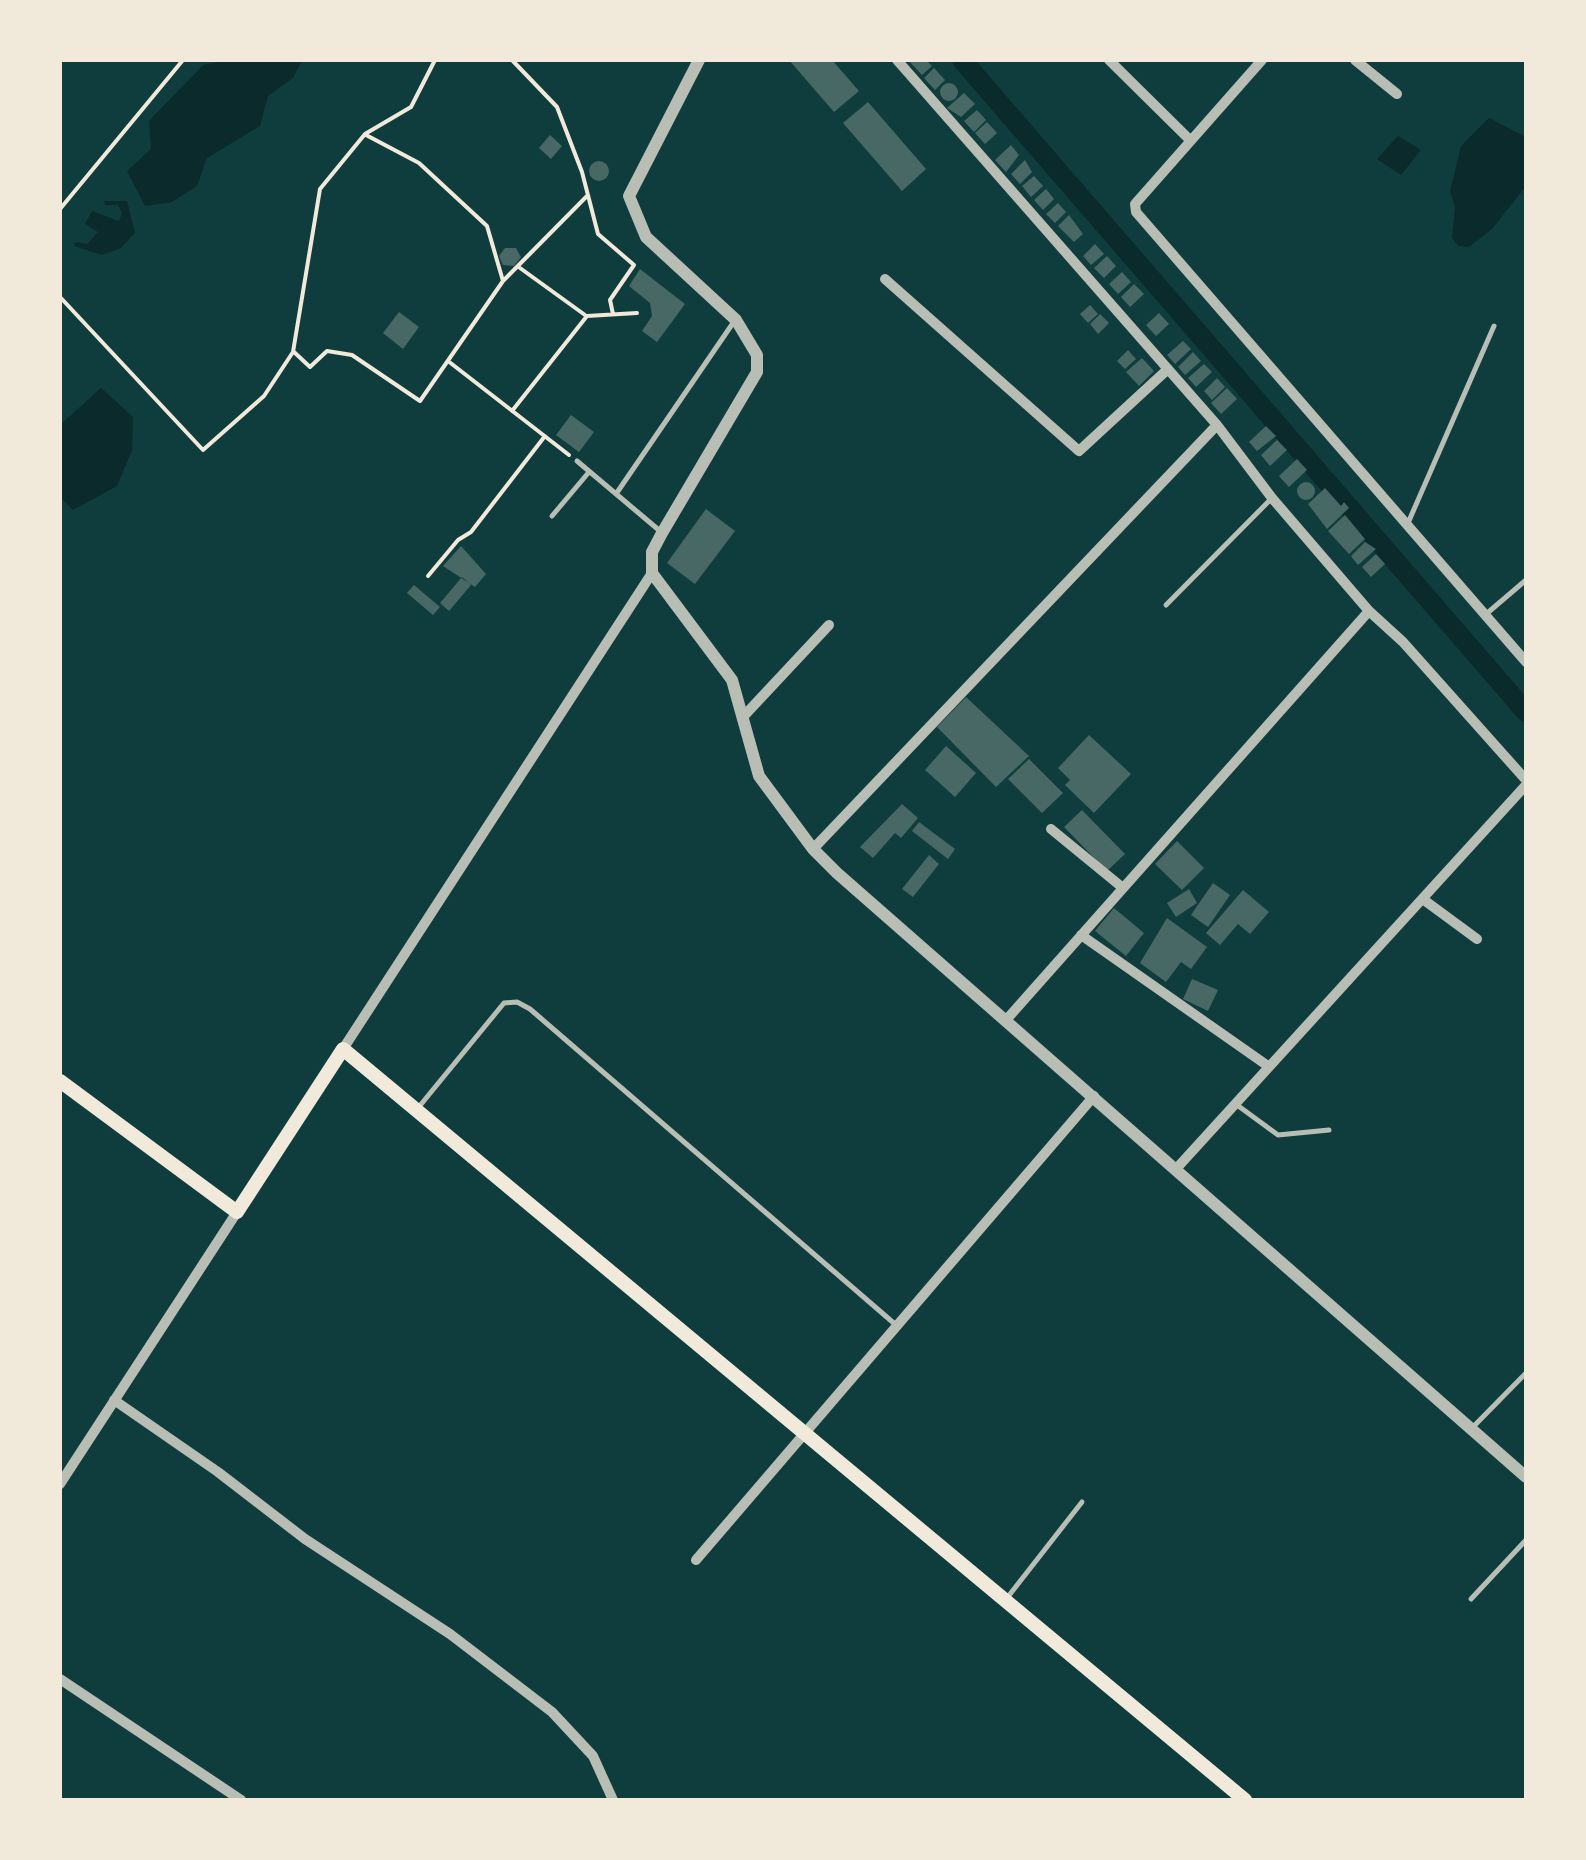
<!DOCTYPE html>
<style>
body{margin:0}
#map{position:relative;width:1586px;height:1860px;overflow:hidden;background:#0f3d3e;font-family:"Alegreya Sans",sans-serif}
canvas{display:block}
.frame{position:absolute;inset:0;border:62px solid #f1e9da;pointer-events:none}
</style>
<div id="map">
<canvas width="1586" height="1860"></canvas>
<div class="frame"></div>
</div>
<script>
const c = document.querySelector('canvas').getContext('2d');
c.lineJoin = 'round';
function paint(path, color) { c.fillStyle = color; c.fill(path, 'evenodd'); }
const shape = rows => new Path2D(rows.map(r => 'M' + r).join(''));
function trace(path, color, width, dash) { c.strokeStyle = color; c.lineWidth = width; c.lineCap = dash ? 'butt' : 'round'; c.setLineDash(dash || []); c.stroke(path); }
paint(shape([
 [230,60,302,60,293,78,268,96,260,126,207,158,197,186,172,202,145,206,127,171,151,149,149,121,203,65],
 [1489,118,1526,137,1526,186,1492,229,1469,247,1458,246,1452,238,1455,207,1450,191,1461,146],
 [1398,136,1421,150,1401,175,1377,159],
 [104,201,127,201,135,233,121,248,102,255,74,246,76,242,87,244,98,232,85,224,92,211,119,221,122,213,118,205,105,205],
 [101,388,133,417,132,450,117,486,73,510,60,497,60,425]
]), '#0a2a2b');
trace(shape([
 [962,60,1526,712]
]), '#0a2a2b', 20);
paint(shape([
 [789,60,832,60,859,91,834,112],
 [908,60,926,60,932,66,922,75],
 [934,68,945,80,935,90,924,78],
 '940 92a9 9 0 1 1 18 0a9 9 0 1 1-18 0Z',
 [964,93,975,104,961,117,947,108],
 [868,102,926,169,902,191,843,123],
 [977,110,986,120,974,132,964,121],
 [987,122,997,133,985,144,975,133],
 [550,135,562,146,551,159,539,148],
 [1011,145,1019,155,1006,172,995,160],
 [1025,160,1032,172,1020,184,1011,174],
 '589 171a10 10 0 1 1 20 0a10 10 0 1 1-20 0Z',
 [1034,176,1043,186,1031,197,1022,186],
 [1046,189,1054,199,1043,210,1034,200],
 [1058,203,1066,212,1055,223,1046,214],
 [1069,215,1083,234,1074,242,1058,226],
 [1095,244,1104,254,1091,265,1083,256],
 [505,248,516,248,521,257,514,266,503,265,499,256],
 [1107,256,1116,266,1104,278,1094,268],
 [640,269,685,304,657,342,642,331,652,316,650,303,629,286],
 [1122,272,1131,282,1118,294,1109,284],
 [1134,284,1144,294,1130,307,1121,297],
 [1090,305,1098,314,1088,323,1080,314],
 [399,312,419,327,403,349,383,333],
 [1159,313,1169,324,1156,336,1146,325],
 [1100,314,1109,323,1098,334,1090,324],
 [1183,341,1191,349,1175,364,1167,355],
 [1128,350,1136,359,1125,369,1117,361],
 [1193,352,1201,361,1185,375,1178,367],
 [1142,358,1154,371,1139,386,1126,372],
 [1204,364,1212,372,1196,387,1188,378],
 [1217,378,1225,387,1212,400,1204,391],
 [1227,388,1237,399,1221,414,1211,403],
 [571,415,594,432,579,452,556,435],
 [1266,426,1276,436,1257,451,1249,442],
 [1277,440,1287,450,1270,466,1261,455],
 [1297,459,1307,470,1289,487,1279,476],
 '1297 491a9 9 0 1 1 18 0a9 9 0 1 1-18 0Z',
 [1325,488,1341,506,1344,502,1349,508,1327,529,1308,504],
 [706,509,735,531,695,584,667,563],
 [1345,515,1365,539,1349,554,1328,531],
 [1365,542,1376,549,1358,565,1351,556],
 [461,546,486,574,475,587,443,566],
 [1376,554,1385,564,1371,577,1362,567],
 [462,577,471,585,449,611,440,603],
 [414,585,440,607,433,615,407,593],
 [966,697,1029,756,996,787,937,727],
 [1089,735,1131,774,1094,813,1065,785,1070,780,1058,768],
 [946,746,976,773,955,797,925,770],
 [1029,759,1063,793,1042,813,1008,779],
 [902,804,918,818,901,838,895,833,873,858,860,847],
 [1082,810,1125,854,1107,871,1064,827],
 [919,822,955,849,948,859,912,831],
 [1177,841,1204,868,1182,890,1155,864],
 [929,855,939,864,913,897,902,889],
 [1213,883,1230,895,1208,927,1191,915],
 [1189,889,1197,903,1176,917,1167,903],
 [1243,890,1269,912,1250,934,1238,924,1220,945,1206,933],
 [1114,908,1144,933,1126,956,1095,931],
 [1167,918,1207,947,1191,969,1181,962,1166,982,1140,963],
 [1192,979,1218,990,1208,1011,1183,999]
]), '#486865');
trace(shape([
 [512,60,557,107,582,172,598,234,634,265,610,300,613,314],
 [366,135,419,163,487,226,503,281],
 [60,209,183,60],
 [520,268,585,315],
 [60,297,203,450,264,396,293,352,320,189,365,134,411,107,435,60],
 [294,352,310,367,327,351,352,355,420,401,503,281,588,195],
 [448,361,569,455],
 [512,411,587,316,637,313],
 [428,576,458,540,471,532,545,436]
]), '#f1e9da', 4);
trace(shape([
 [577,461,660,531],
 [616,494,733,323],
 [552,516,589,472],
 [1408,523,1494,326],
 [1166,605,1272,498],
 [1485,615,1526,580],
 [1237,1105,1278,1135,1329,1130],
 [418,1108,504,1003,517,1002,530,1009,896,1325],
 [1473,1427,1526,1373],
 [1007,1598,1082,1502],
 [1471,1599,1526,1540]
]), '#b8beb3', 5);
trace(shape([
 [897,60,1217,425,1272,498,1369,611,1403,642,1526,780],
 [1109,60,1190,140],
 [1262,60,1135,204,1136,212,1526,662],
 [1355,60,1397,94],
 [885,279,1079,451,1168,369],
 [742,718,829,625],
 [1051,829,1123,888],
 [813,849,1217,425],
 [1424,900,1477,939],
 [1081,935,1268,1066],
 [1007,1019,1369,611],
 [343,1049,652,573],
 [1176,1169,1526,785],
 [114,1400,218,1472,305,1539,450,1634,552,1712,593,1756,613,1800],
 [60,1484,237,1212],
 [696,1560,1094,1096],
 [60,1679,241,1800]
]), '#b8beb3', 10);
trace(shape([
 [699,60,629,196,646,237,736,320,757,355,757,372,662,533,652,552,652,573,732,680,759,776,813,849,837,873,1526,1477]
]), '#b8beb3', 12);
trace(shape([
 [60,1081,237,1212,343,1049,1245,1800]
]), '#f1e9da', 14);
</script>
